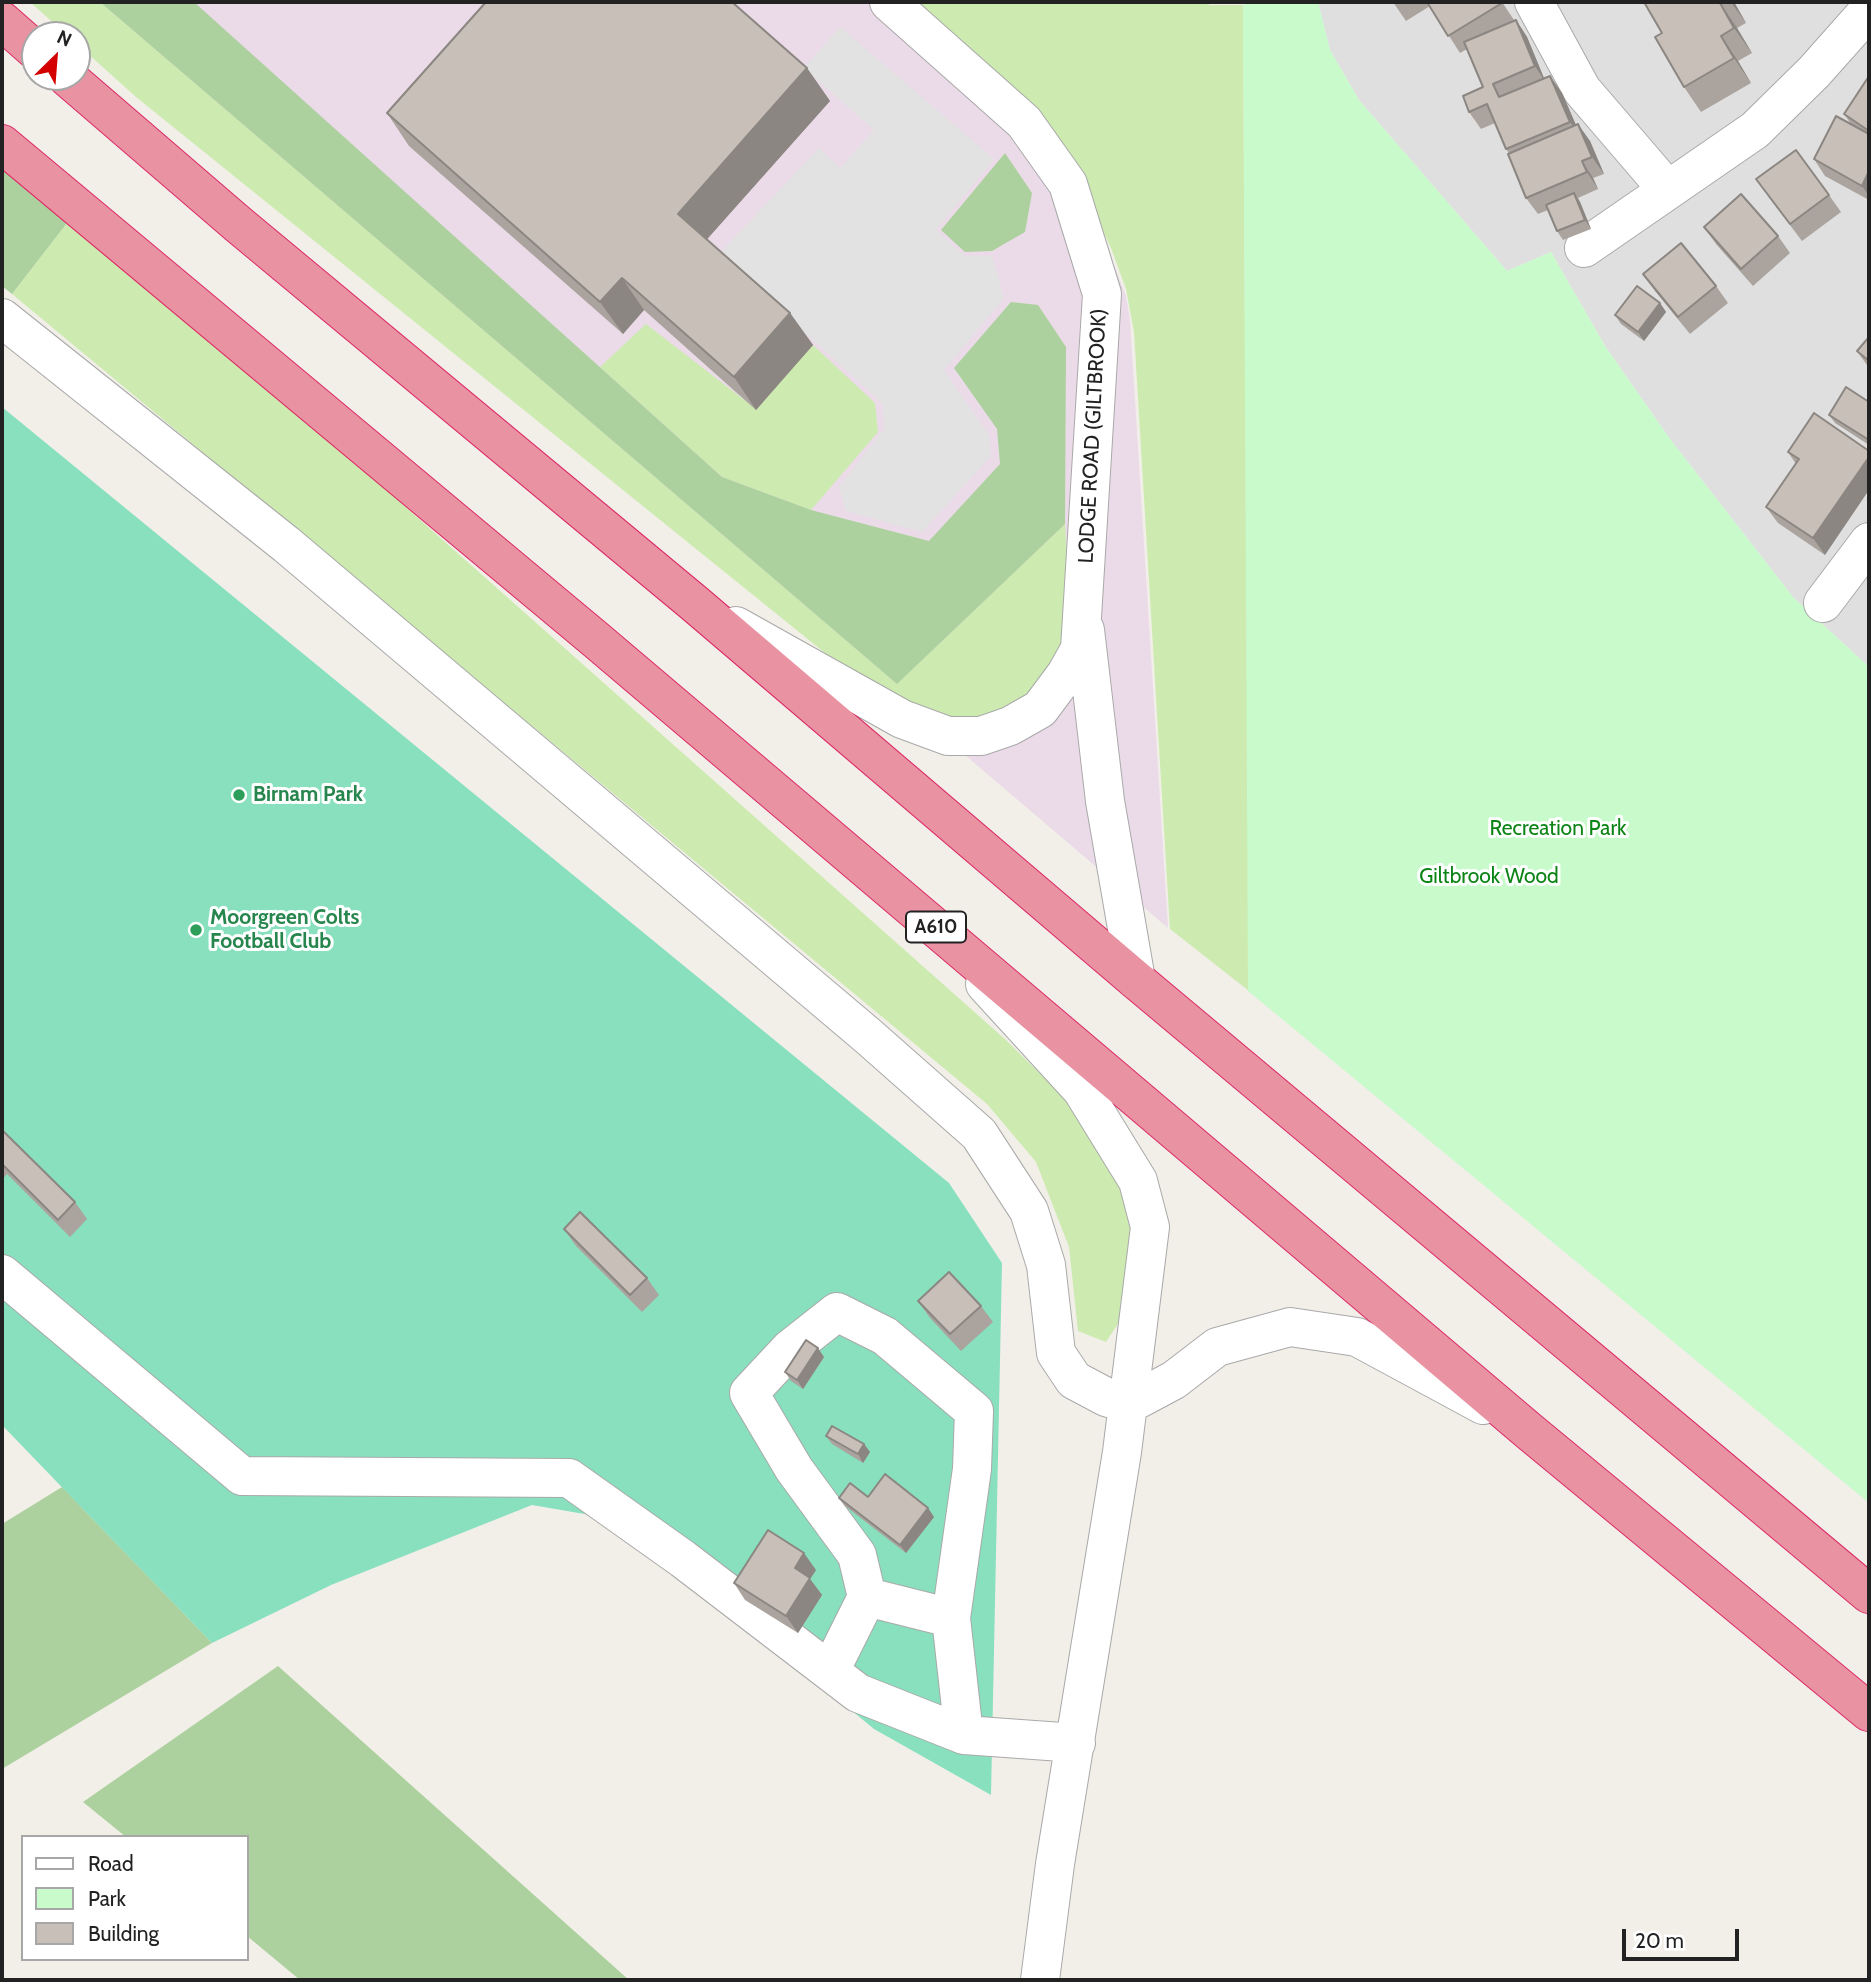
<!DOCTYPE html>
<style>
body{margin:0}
#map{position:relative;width:1871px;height:1982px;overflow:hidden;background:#f2efe9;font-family:Cabin,sans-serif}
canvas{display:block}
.frame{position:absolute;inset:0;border:4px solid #222;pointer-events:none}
.legend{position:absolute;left:21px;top:1835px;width:228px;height:126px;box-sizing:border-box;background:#fff;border:2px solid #a7a7a7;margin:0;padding:9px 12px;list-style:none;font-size:21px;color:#222}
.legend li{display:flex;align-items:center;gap:14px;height:35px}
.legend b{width:35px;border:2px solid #a7a7a7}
.north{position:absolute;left:21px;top:21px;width:70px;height:70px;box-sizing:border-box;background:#fff;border:2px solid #a7a7a7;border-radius:50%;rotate:25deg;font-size:19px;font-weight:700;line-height:28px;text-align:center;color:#222}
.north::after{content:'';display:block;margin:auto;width:24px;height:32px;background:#d40000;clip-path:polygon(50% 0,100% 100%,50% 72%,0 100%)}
.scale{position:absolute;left:1622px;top:1929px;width:117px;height:32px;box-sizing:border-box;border:4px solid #222;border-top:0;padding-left:9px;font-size:21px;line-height:24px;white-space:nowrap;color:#222;-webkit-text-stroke:5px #fff;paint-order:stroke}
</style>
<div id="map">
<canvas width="1871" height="1982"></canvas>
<div class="frame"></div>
<ul class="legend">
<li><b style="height:9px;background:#fff"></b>Road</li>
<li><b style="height:19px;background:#c8facc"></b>Park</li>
<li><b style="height:19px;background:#c7bfb8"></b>Building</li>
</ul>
<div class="north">N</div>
<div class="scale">20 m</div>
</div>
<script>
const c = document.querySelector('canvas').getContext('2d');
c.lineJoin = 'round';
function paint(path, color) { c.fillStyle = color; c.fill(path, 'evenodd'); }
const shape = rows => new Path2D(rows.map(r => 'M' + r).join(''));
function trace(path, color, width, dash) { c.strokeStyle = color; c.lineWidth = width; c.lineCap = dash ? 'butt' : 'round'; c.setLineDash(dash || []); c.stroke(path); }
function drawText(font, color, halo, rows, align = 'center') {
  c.font = font + ' Cabin,sans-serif'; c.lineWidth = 6; c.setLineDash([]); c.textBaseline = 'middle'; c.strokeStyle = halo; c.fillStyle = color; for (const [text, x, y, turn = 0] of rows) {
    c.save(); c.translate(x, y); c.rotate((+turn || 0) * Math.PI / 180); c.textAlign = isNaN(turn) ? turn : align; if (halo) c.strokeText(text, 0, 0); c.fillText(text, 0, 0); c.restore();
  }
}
paint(shape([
 [1318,2,1869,2,1869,667,1793,597,1670,439,1605,346,1551,252,1507,271,1359,100,1330,50]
]), '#e0dfdf');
paint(shape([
 [81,2,886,2,1094,214,1126,296,1130,320,1168,928]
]), '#ebdbe8');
paint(shape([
 [30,2,100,2,897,684,1065,524,1070,609,1055,662,1027,700,962,727,877,695,136,97,77,44,77,35,67,35],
 [888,2,1209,2,1209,5,1243,5,1249,991,1170,929,1134,332,1126,289,1111,248,1096,216],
 [67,223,257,375,1006,1040,1091,1124,1132,1210,1125,1313,1106,1342,1078,1331,1069,1247,1036,1162,987,1104,12,294],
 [646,324,756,409,813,345,875,403,878,432,811,510,722,477,600,367]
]), '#cdebb0');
paint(shape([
 [100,2,194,2,722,477,811,510,929,541,1000,464,997,429,954,368,1011,302,1038,305,1066,347,1065,524,897,684],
 [1005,153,1032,193,1025,232,992,251,965,252,941,230],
 [2,165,67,223,12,294,2,286],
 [62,1487,212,1643,2,1769,2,1524],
 [278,1666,629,1980,300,1980,247,1936,247,1837,126,1837,83,1802]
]), '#add19e');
paint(shape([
 [1256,2,1318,2,1330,50,1359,100,1507,271,1551,252,1605,346,1670,439,1793,597,1869,667,1869,1503,1248,991,1243,5]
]), '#c8facc');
paint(shape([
 [2,407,949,1183,1002,1263,991,1795,874,1729,725,1606,602,1517,532,1505,331,1585,212,1643,2,1425]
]), '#88e0be');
paint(shape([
 [840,27,994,159,936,230,965,256,992,256,1004,298,944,370,989,435,991,456,922,532,846,511,839,487,884,429,883,404,719,254,819,148,840,168,874,130,804,68]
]), '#e2e2e2');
const minor = shape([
 [1534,2,1582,90,1667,189],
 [1584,248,1755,130,1814,72,1869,10],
 [2,318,287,545,868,1036,979,1134,1029,1211,1046,1265,1056,1353,1074,1380,1106,1397,1129,1404,1174,1380,1217,1347,1290,1327,1357,1337,1483,1405],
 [1823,603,1869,542],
 [736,626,902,719,948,736,981,736,1010,726,1040,709,1066,674,1080,649,1102,294,1068,184,1024,122,889,2],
 [1085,630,1105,801,1136,980],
 [985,984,1082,1090,1138,1181,1150,1227,1122,1452,1055,1864,1040,1980],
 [2,1274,242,1476,569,1478,683,1559,858,1693,964,1735,1076,1743],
 [867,1597,951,1618],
 [830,1671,867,1597,857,1555,794,1469,749,1393,790,1349,837,1312,885,1336,974,1411,972,1469,951,1618,964,1735]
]);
const highway = shape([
 [2,21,35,50],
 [67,77,239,225,694,603,1136,980,1869,1594],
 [2,144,595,639,1530,1432,1869,1712]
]);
trace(minor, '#a9a9a9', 40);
trace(highway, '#dc2a67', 40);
trace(minor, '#fff', 38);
trace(highway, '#e892a2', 38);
paint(shape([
 [1393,2,1502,2,1514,20,1508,24,1516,20,1527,37,1544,78,1550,76,1562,93,1576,125,1590,141,1604,174,1593,178,1598,189,1578,198,1580,202,1591,229,1563,240,1557,231,1548,210,1538,214,1526,198,1509,153,1506,149,1495,123,1481,129,1469,112,1483,87,1467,49,1460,53,1430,6,1406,21],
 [1644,2,1734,2,1746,23,1737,28,1752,53,1738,61,1751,83,1701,112,1684,87,1662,33],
 [807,68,830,101,707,239,790,313,813,345,756,410,644,310,623,334,409,146,387,113],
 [1869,76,1869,200,1825,176,1814,159,1851,124,1844,114],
 [1829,195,1841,212,1802,241,1768,196],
 [1704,227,1778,236,1790,253,1753,286,1716,244],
 [1643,274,1716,286,1728,303,1690,334,1655,291],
 [1660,303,1666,312,1644,341,1621,324,1615,315],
 [1869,337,1869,368,1857,351],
 [1869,402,1869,445,1835,423,1829,415],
 [1814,413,1825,555,1778,523,1766,507,1796,464,1788,452],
 [2,1130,75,1202,87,1219,70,1237,7,1174,2,1180],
 [564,1229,647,1278,659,1295,642,1312,576,1246],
 [918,1301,981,1306,993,1322,961,1351,930,1318],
 [824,1357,803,1389,791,1381,785,1372],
 [826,1436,864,1444,870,1452,863,1463,832,1444],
 [868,1497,928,1508,934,1517,906,1553,845,1506,839,1498],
 [816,1570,810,1579,822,1595,798,1633,745,1600,734,1583]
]), '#aba49e');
paint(shape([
 [1731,2,1734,2,1746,23],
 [1720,3,1737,28,1752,53,1734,28],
 [1516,20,1527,37,1546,83,1535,66],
 [1721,36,1738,61,1751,83,1734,58],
 [807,68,830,101,701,246,678,214],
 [1550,76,1562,93,1582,139,1570,122],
 [1578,124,1590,141,1604,174,1592,157],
 [1582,161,1593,178,1598,189,1587,172],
 [1869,171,1869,196,1862,186],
 [1574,193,1580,202,1591,229,1585,220],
 [622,278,644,310,623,334,600,302],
 [1660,303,1666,312,1644,341,1638,332],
 [790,313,813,345,756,410,734,377],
 [1869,457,1869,490,1825,555,1813,538],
 [818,1348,824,1357,803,1389,797,1380],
 [864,1444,870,1452,863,1463,858,1454],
 [928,1508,934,1517,906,1553,900,1545],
 [804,1553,816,1570,810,1579,822,1595,798,1633,786,1616,795,1568]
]), '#8b8681');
const building = shape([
 [486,2,732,2,807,68,678,214,790,313,734,377,622,278,600,302,387,113,486,2],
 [1427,2,1501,2,1502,3,1448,36,1427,2],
 [1644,2,1722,2,1720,3,1734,28,1721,36,1734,58,1684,87,1655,37,1662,33,1644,2],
 [1516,20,1535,66,1493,84,1499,97,1550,76,1570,122,1506,149,1487,104,1469,112,1463,96,1483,87,1464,42,1516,20],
 [1869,76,1869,131,1844,114,1869,76],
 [1836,116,1869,134,1869,171,1862,186,1814,159,1836,116],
 [1578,124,1592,157,1582,161,1587,172,1526,198,1508,154,1578,124],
 [1796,150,1829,195,1790,224,1756,179,1796,150],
 [1574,193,1585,220,1557,231,1546,205,1574,193],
 [1741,194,1778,236,1741,269,1704,227,1741,194],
 [1681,243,1716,286,1678,317,1643,274,1681,243],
 [1637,286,1660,303,1638,332,1615,315,1637,286],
 [1869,337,1869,361,1857,351,1869,337],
 [1846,387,1869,402,1869,440,1829,415,1846,387],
 [1814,413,1869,451,1869,457,1813,538,1766,507,1799,459,1788,452,1814,413],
 [2,1130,75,1202,58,1220,2,1164,2,1130],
 [580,1212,647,1278,630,1295,564,1229,580,1212],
 [949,1272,981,1306,950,1334,918,1301,949,1272],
 [806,1340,818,1348,797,1380,785,1372,806,1340],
 [832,1426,864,1444,858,1454,826,1436,832,1426],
 [885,1474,928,1508,900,1545,839,1498,850,1483,868,1497,885,1474],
 [768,1530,804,1553,795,1568,810,1578,786,1616,734,1583,768,1530]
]);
paint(building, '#c7bfb8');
trace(building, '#8b8681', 2);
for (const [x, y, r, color] of [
 [239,795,7,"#2e9e5b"],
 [196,930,7,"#2e9e5b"]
]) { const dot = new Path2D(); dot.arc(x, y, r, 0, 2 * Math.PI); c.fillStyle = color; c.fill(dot); trace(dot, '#fff', 2.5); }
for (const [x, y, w] of [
 [936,927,60]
]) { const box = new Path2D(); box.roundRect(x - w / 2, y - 15.5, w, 31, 5); c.fillStyle = '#fff'; c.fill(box); trace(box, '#222', 2); }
drawText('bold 19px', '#222', null, [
 ["A610",936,927]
]);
drawText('21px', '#222', '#fff', [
 ["LODGE ROAD (GILTBROOK)",1093,436,-87]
]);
drawText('bold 21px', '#27864d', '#fff', [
 ["Birnam Park",253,795],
 ["Moorgreen Colts",210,918],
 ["Football Club",210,942]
], 'left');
drawText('21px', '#0c8416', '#fff', [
 ["Recreation Park",1558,829],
 ["Giltbrook Wood",1489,877]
]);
</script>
